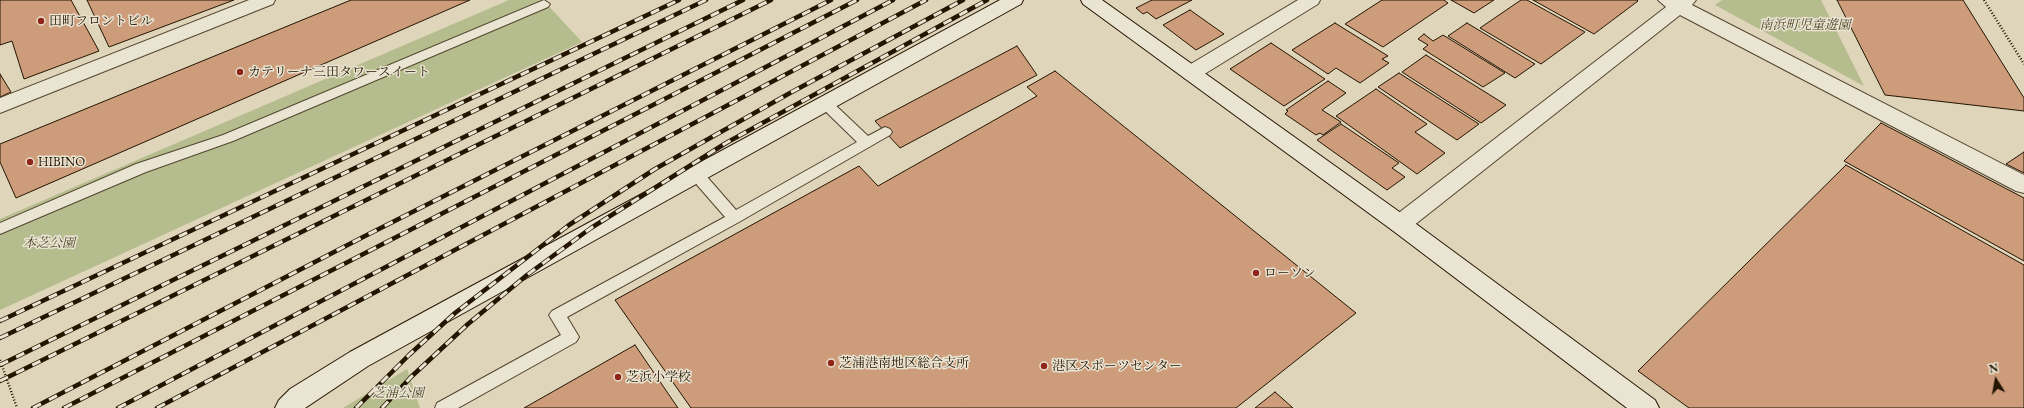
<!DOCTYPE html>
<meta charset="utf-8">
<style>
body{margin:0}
#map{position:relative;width:2024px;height:408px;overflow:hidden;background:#ded5ba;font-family:"EB Garamond",serif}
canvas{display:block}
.north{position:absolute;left:1976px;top:360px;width:40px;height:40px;-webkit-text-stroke:3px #eae4d2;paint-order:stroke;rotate:349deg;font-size:11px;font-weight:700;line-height:16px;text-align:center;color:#241500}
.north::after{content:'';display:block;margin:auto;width:14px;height:18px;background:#241500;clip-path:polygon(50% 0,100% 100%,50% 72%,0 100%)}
</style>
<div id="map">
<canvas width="2024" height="408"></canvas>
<div class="north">N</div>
</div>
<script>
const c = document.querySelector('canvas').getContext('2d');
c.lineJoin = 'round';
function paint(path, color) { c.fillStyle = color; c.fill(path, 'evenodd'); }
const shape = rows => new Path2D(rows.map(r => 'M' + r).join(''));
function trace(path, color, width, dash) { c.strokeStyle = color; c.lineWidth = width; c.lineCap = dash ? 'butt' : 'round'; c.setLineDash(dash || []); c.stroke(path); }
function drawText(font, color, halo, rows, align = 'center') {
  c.font = font + ' "EB Garamond","Noto Serif JP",serif'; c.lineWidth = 3; c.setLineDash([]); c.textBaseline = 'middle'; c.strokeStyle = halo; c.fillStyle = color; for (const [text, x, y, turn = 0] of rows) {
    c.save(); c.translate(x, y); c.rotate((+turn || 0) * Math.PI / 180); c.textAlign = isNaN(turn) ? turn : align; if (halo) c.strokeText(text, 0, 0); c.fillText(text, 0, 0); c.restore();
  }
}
paint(shape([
 [509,0,543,0,582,42,0,310,0,219],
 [1722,0,1821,0,1864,86,1715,5],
 [407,369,420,408,343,408]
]), '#b5bc8d');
const building = shape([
 [0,0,71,0,99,51,24,79,12,41,0,45,0,0],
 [87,0,234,0,109,47,87,0],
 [351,0,470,0,16,198,0,162,0,144,351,0],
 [1152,0,1192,0,1156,19,1147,12,1143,14,1136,8,1152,0],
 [1382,0,1444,0,1448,3,1383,47,1345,24,1382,0],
 [1451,0,1494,0,1474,13,1451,0],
 [1521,0,1527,0,1585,32,1541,64,1480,28,1521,0],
 [1533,0,1637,0,1638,1,1594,34,1533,0],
 [1837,0,1963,0,2024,98,2024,111,1885,95,1837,0],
 [1190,10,1224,34,1196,50,1163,25,1190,10],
 [1335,23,1388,56,1382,59,1389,63,1360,83,1336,68,1328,74,1292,50,1335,23],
 [1467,23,1535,64,1515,78,1448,36,1467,23],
 [1424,34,1433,41,1443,35,1505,73,1483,87,1423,49,1428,45,1418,39,1424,34],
 [1271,43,1325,79,1284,106,1230,69,1271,43],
 [1017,46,1037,75,900,148,875,121,1017,46],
 [1426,55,1506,105,1481,123,1402,72,1426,55],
 [1055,71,1356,313,1236,408,691,408,615,300,859,166,878,186,1037,96,1027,87,1055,71],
 [1399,73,1479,124,1457,140,1378,87,1399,73],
 [0,74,11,92,0,97,0,74],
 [1328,81,1346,93,1322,110,1341,122,1323,135,1320,133,1316,135,1285,114,1288,111,1286,110,1328,81],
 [1376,89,1427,124,1415,132,1445,153,1417,174,1336,116,1376,89],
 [1881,123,2024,198,2024,261,1844,161,1881,123],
 [1341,124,1399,163,1392,168,1405,177,1387,190,1317,140,1341,124],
 [2024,152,2024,173,2006,164,2024,152],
 [1846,165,2024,265,2024,408,1689,408,1638,371,1846,165],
 [635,345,678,408,524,408,635,345],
 [1275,392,1293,408,1255,408,1275,392]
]);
paint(building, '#cd9c7b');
trace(building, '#241500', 1);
const lane = shape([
 [544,0,550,4,548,7,233,141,146,172,0,234,0,223,136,164,223,135,544,0],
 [825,99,830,100,868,136,885,127,890,129,892,132,890,135,739,222,567,317,579,337,576,342,458,408,435,408,437,403,561,335,549,315,552,311,725,217,691,178,689,174,691,170,696,169,701,170,736,210,857,142,820,106,819,103,820,100,825,99]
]);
const street = shape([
 [249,0,275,0,273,4,0,113,0,98,249,0],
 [1298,0,1320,0,1318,4,1198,78,1191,80,1184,78,1181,73,1184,68,1298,0],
 [1658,0,1696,0,1692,5,2024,175,2024,193,2016,191,1680,15,1408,230,1400,233,1392,230,1389,224,1392,218,1666,7,1658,0]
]);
const secondary = shape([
 [1000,0,1023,0,1021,4,368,366,305,408,275,408,279,400,290,389,350,352,1000,0],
 [1081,0,1102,0,1408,218,1655,400,1659,408,1627,408,1392,230,1083,4,1081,0]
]);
trace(lane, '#52452e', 2);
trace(street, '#52452e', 2);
trace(secondary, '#241500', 2);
trace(shape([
 [1984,0,2024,64],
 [0,360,17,408]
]), '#241500', 2.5, [1, 2]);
paint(lane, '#eae4d2');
paint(street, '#eae4d2');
paint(secondary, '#eae4d2');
const rail = shape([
 [0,321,679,0],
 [0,338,706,0],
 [0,365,743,0],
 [0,381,771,0],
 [33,408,365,236,831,0],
 [64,408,857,0],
 [118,408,893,0],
 [157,408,926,0],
 [356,408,409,355,455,313,569,225,655,169,790,93,963,0],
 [382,408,411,377,468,324,527,275,591,228,726,143,987,0]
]);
trace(rail, '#241500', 4.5);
trace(rail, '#eae4d2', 3, [9]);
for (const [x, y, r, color] of [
 [41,21,4,"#8f2418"],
 [240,72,4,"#8f2418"],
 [30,162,4,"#8f2418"],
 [1256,273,4,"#8f2418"],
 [831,363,4,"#8f2418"],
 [1044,366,4,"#8f2418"],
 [618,377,4,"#8f2418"]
]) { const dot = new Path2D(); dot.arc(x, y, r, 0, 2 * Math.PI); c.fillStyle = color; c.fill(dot); trace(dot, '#eae4d2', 1.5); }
drawText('13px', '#241500', '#eae4d2', [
 ["田町フロントビル",49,21],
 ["カテリーナ三田タワースイート",248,72],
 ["HIBINO",38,162],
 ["ローソン",1264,273],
 ["芝浦港南地区総合支所",839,363],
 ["港区スポーツセンター",1052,366],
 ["芝浜小学校",626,377]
], 'left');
drawText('italic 13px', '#50472a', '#eae4d2', [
 ["南浜町児童遊園",1805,25],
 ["本芝公園",49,243],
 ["芝浦公園",398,393]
]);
</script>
